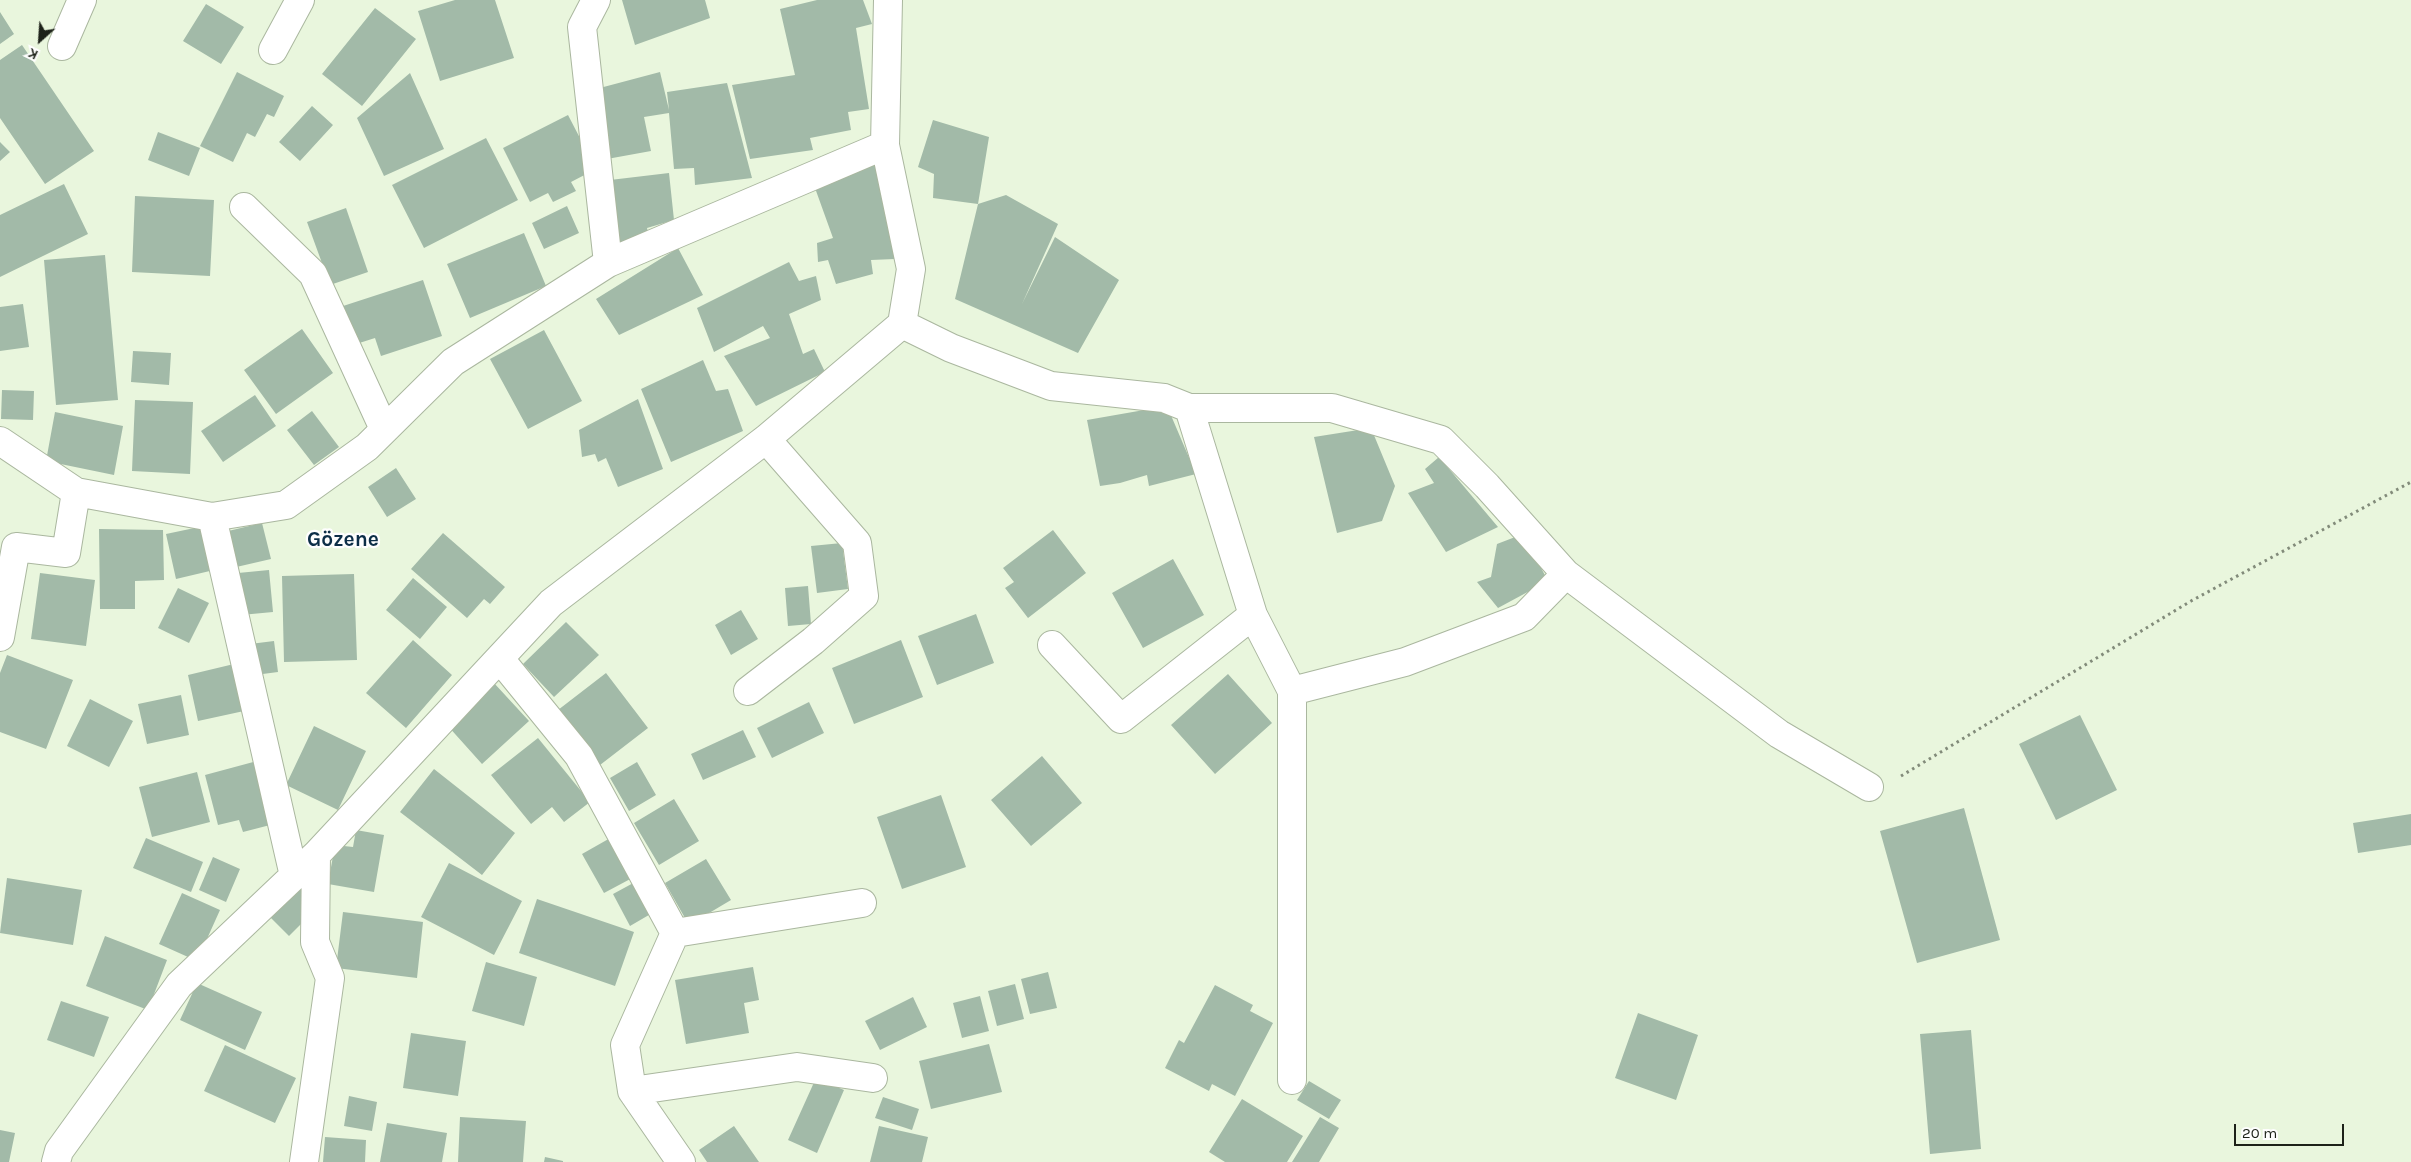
<!DOCTYPE html>
<meta charset="utf-8">
<style>
body{margin:0}
#map{position:relative;width:2411px;height:1162px;overflow:hidden;background:#e9f6dd;font-family:Karla,sans-serif}
canvas{display:block}
.north{position:absolute;left:15px;top:15px;width:50px;height:50px;-webkit-text-stroke:4px #fefefe;paint-order:stroke;rotate:206deg;font-size:14px;font-weight:700;line-height:20px;text-align:center;color:#1d2219}
.north::after{content:'';display:block;margin:auto;width:18px;height:22px;background:#1d2219;clip-path:polygon(50% 0,100% 100%,50% 72%,0 100%)}
.scale{position:absolute;left:2234px;top:1124px;width:110px;height:22px;box-sizing:border-box;border:2px solid #1d2219;border-top:0;padding-left:6px;font-size:15px;line-height:18px;white-space:nowrap;color:#1d2219;-webkit-text-stroke:4px #fefefe;paint-order:stroke}
</style>
<div id="map">
<canvas width="2411" height="1162"></canvas>
<div class="north">K</div>
<div class="scale">20 m</div>
</div>
<script>
const c = document.querySelector('canvas').getContext('2d');
c.lineJoin = 'round';
function paint(path, color) { c.fillStyle = color; c.fill(path, 'evenodd'); }
const shape = rows => new Path2D(rows.map(r => 'M' + r).join(''));
function trace(path, color, width, dash) { c.strokeStyle = color; c.lineWidth = width; c.lineCap = dash ? 'butt' : 'round'; c.setLineDash(dash || []); c.stroke(path); }
function drawText(font, color, halo, rows, align = 'center') {
  c.font = font + ' Karla,sans-serif'; c.lineWidth = 4.5; c.setLineDash([]); c.textBaseline = 'middle'; c.strokeStyle = halo; c.fillStyle = color; for (const [text, x, y, turn = 0] of rows) {
    c.save(); c.translate(x, y); c.rotate((+turn || 0) * Math.PI / 180); c.textAlign = isNaN(turn) ? turn : align; if (halo) c.strokeText(text, 0, 0); c.fillText(text, 0, 0); c.restore();
  }
}
paint(shape([
 [455,0,495,0,514,58,440,81,418,11],
 [622,0,705,0,710,18,635,45],
 [817,0,863,0,872,24,856,28,869,109,848,112,851,130,810,138,813,150,750,159,732,85,795,75,780,9],
 [206,4,244,27,221,64,183,41],
 [375,8,416,39,362,106,322,74],
 [0,12,14,34,0,44],
 [22,45,94,151,45,184,0,118,0,60],
 [237,72,284,96,274,117,267,114,255,137,247,133,233,162,200,146],
 [660,72,669,110,667,92,727,83,752,178,695,185,694,168,674,169,669,113,644,117,651,151,607,159,596,89],
 [410,73,444,149,384,176,357,118],
 [312,106,333,125,300,161,279,142],
 [568,115,596,169,571,182,576,191,553,202,548,193,530,202,503,148],
 [933,120,989,137,978,204,933,198,934,174,918,167],
 [158,132,200,148,189,176,148,160],
 [486,138,518,200,424,248,392,185],
 [0,142,10,152,0,161],
 [880,154,895,259,871,260,873,274,836,284,828,260,818,262,817,243,833,238,815,188],
 [669,173,674,220,647,228,651,245,620,245,610,180],
 [64,184,88,234,0,277,0,215],
 [1006,195,1058,224,1022,304,1055,237,1119,280,1078,353,955,299,978,204],
 [135,196,214,200,210,276,132,272],
 [567,206,579,233,544,249,532,223],
 [346,208,368,272,330,285,307,222],
 [524,233,546,286,470,318,447,264],
 [678,248,703,295,619,335,596,299],
 [105,255,118,400,56,405,44,260],
 [789,262,799,281,816,276,821,300,789,314,803,354,814,349,825,372,756,406,724,356,770,338,763,326,714,352,697,308],
 [423,280,442,336,381,356,375,338,353,345,340,307],
 [23,304,29,347,0,351,0,307],
 [302,329,333,373,276,414,244,370],
 [544,330,582,401,528,429,490,359],
 [133,351,171,353,169,385,131,382],
 [703,360,716,391,728,389,743,431,671,462,641,389],
 [2,390,34,391,33,420,1,419],
 [255,395,276,426,223,462,201,431],
 [638,399,663,469,618,487,606,458,598,462,595,454,582,457,579,430],
 [135,400,193,402,190,474,132,471],
 [1167,406,1196,474,1149,486,1147,475,1120,483,1100,486,1087,420],
 [312,411,339,447,314,465,287,430],
 [55,412,123,426,114,475,46,461],
 [1371,428,1395,486,1382,521,1337,533,1314,437],
 [1439,457,1498,527,1446,552,1408,493,1434,483,1425,469],
 [396,468,416,499,387,517,368,487],
 [262,523,271,559,232,568,224,532],
 [204,526,214,570,176,579,166,534],
 [99,529,163,530,164,580,135,581,135,609,100,609],
 [1053,530,1086,573,1028,618,1005,588,1014,582,1003,568],
 [443,533,505,587,490,604,484,599,467,618,411,569],
 [1523,534,1548,581,1498,608,1477,582,1491,577,1497,544],
 [842,543,848,589,817,593,811,546],
 [1173,559,1204,615,1143,648,1112,593],
 [269,570,273,612,241,615,238,573],
 [40,573,95,580,86,646,31,639],
 [354,574,357,660,284,662,282,576],
 [413,578,447,607,420,639,386,610],
 [808,586,811,624,788,626,785,588],
 [178,588,209,603,189,643,158,628],
 [741,610,758,639,731,655,715,625],
 [976,614,994,663,937,685,918,636],
 [566,622,599,655,554,697,523,664],
 [413,640,452,675,406,728,366,693],
 [901,640,923,697,854,724,832,668],
 [274,641,278,672,255,675,250,644],
 [7,655,73,680,46,749,0,732,0,673],
 [234,664,244,711,198,721,188,675],
 [606,673,648,728,600,765,558,710],
 [1228,674,1272,723,1215,774,1171,725],
 [494,683,529,721,482,764,447,725],
 [181,695,189,735,147,744,138,704],
 [90,699,133,721,109,767,67,746],
 [809,702,824,733,772,758,757,728],
 [2080,715,2117,790,2056,820,2019,744],
 [314,726,366,751,338,810,286,785],
 [743,730,756,757,703,780,691,754],
 [538,738,590,802,564,822,552,807,531,824,491,775],
 [1042,756,1082,803,1031,846,991,800],
 [257,761,274,824,243,832,239,820,218,825,205,775],
 [637,762,656,795,629,811,610,778],
 [434,769,515,833,482,875,400,812],
 [197,772,210,822,152,837,139,787],
 [941,795,966,867,902,889,877,817],
 [674,799,699,841,659,865,634,823],
 [1964,808,2000,940,1917,963,1880,831],
 [2411,814,2411,845,2358,853,2353,823],
 [356,830,384,835,374,892,328,884,335,845,353,847],
 [612,837,634,877,604,893,582,854],
 [146,838,203,862,191,892,133,868],
 [213,857,240,869,226,902,199,890],
 [706,859,731,900,689,925,665,883],
 [449,863,522,901,494,955,421,917],
 [7,878,82,890,73,945,0,933],
 [298,881,309,891,305,920,289,936,266,913],
 [637,881,654,912,630,926,613,894],
 [182,893,220,910,197,961,159,944],
 [537,899,634,932,615,986,519,953],
 [343,912,423,922,417,978,336,968],
 [105,936,167,960,148,1010,86,986],
 [486,962,537,977,524,1026,472,1011],
 [753,967,759,1000,744,1003,749,1033,686,1044,675,980],
 [1048,972,1057,1008,1030,1014,1021,979],
 [197,983,262,1012,245,1050,180,1020],
 [1015,984,1024,1019,997,1026,988,991],
 [1215,985,1253,1005,1250,1011,1273,1023,1235,1096,1212,1084,1209,1091,1165,1068,1179,1040,1184,1043],
 [980,996,989,1031,962,1038,953,1003],
 [913,997,927,1027,880,1050,865,1021],
 [61,1001,109,1017,94,1057,47,1040],
 [1638,1013,1698,1035,1676,1100,1615,1078],
 [1971,1030,1981,1149,1930,1154,1920,1034],
 [411,1033,466,1041,458,1096,403,1088],
 [989,1044,1002,1092,931,1109,919,1061],
 [225,1045,296,1078,275,1123,204,1091],
 [816,1078,844,1090,817,1153,788,1140],
 [1309,1081,1341,1100,1329,1119,1297,1100],
 [349,1096,377,1102,372,1131,344,1126],
 [883,1097,919,1109,912,1130,875,1118],
 [1242,1099,1303,1136,1287,1162,1225,1162,1209,1152],
 [460,1117,526,1121,523,1162,458,1162],
 [1320,1117,1339,1128,1319,1162,1292,1162],
 [387,1123,447,1133,442,1162,380,1162],
 [734,1126,759,1162,707,1162,699,1150],
 [879,1126,928,1137,922,1162,870,1162],
 [0,1130,15,1133,9,1162,0,1162],
 [325,1137,366,1140,365,1162,323,1162],
 [545,1157,563,1161,563,1162,544,1162]
]), '#a2baa8');
const minor = shape([
 [596,0,582,27,608,263],
 [62,46,82,0],
 [273,50,300,0],
 [244,207,313,274,384,429],
 [902,324,951,348,1051,386,1164,398,1189,408,1332,408,1441,440,1487,486,1566,574,1779,734,1869,787],
 [1189,408,1253,615,1292,691,1292,1080],
 [0,441,76,492,212,517,286,505,367,447,453,362,608,263,885,145],
 [212,517,294,876],
 [0,637,16,547,66,553,76,492],
 [1052,645,1121,719,1253,615],
 [500,659,579,756,675,933,625,1045,632,1091,681,1162],
 [748,691,813,641,864,596,857,543,766,439],
 [1292,691,1405,662,1524,617,1566,574],
 [675,933,862,903],
 [632,1091,797,1067,873,1078],
 [56,1162,59,1151,179,985,316,855,551,603,766,439,902,324,911,269,885,145,888,0],
 [304,1162,330,978,315,942,316,855]
]);
trace(minor, '#aab79f', 30);
trace(shape([
 [1901,776,2191,601,2411,482]
]), '#828b7a', 3, [2.5, 4]);
trace(minor, '#fff', 28);
drawText('bold 21px', '#0c2e47', '#fefefe', [
 ["Gözene",343,540]
]);
</script>
